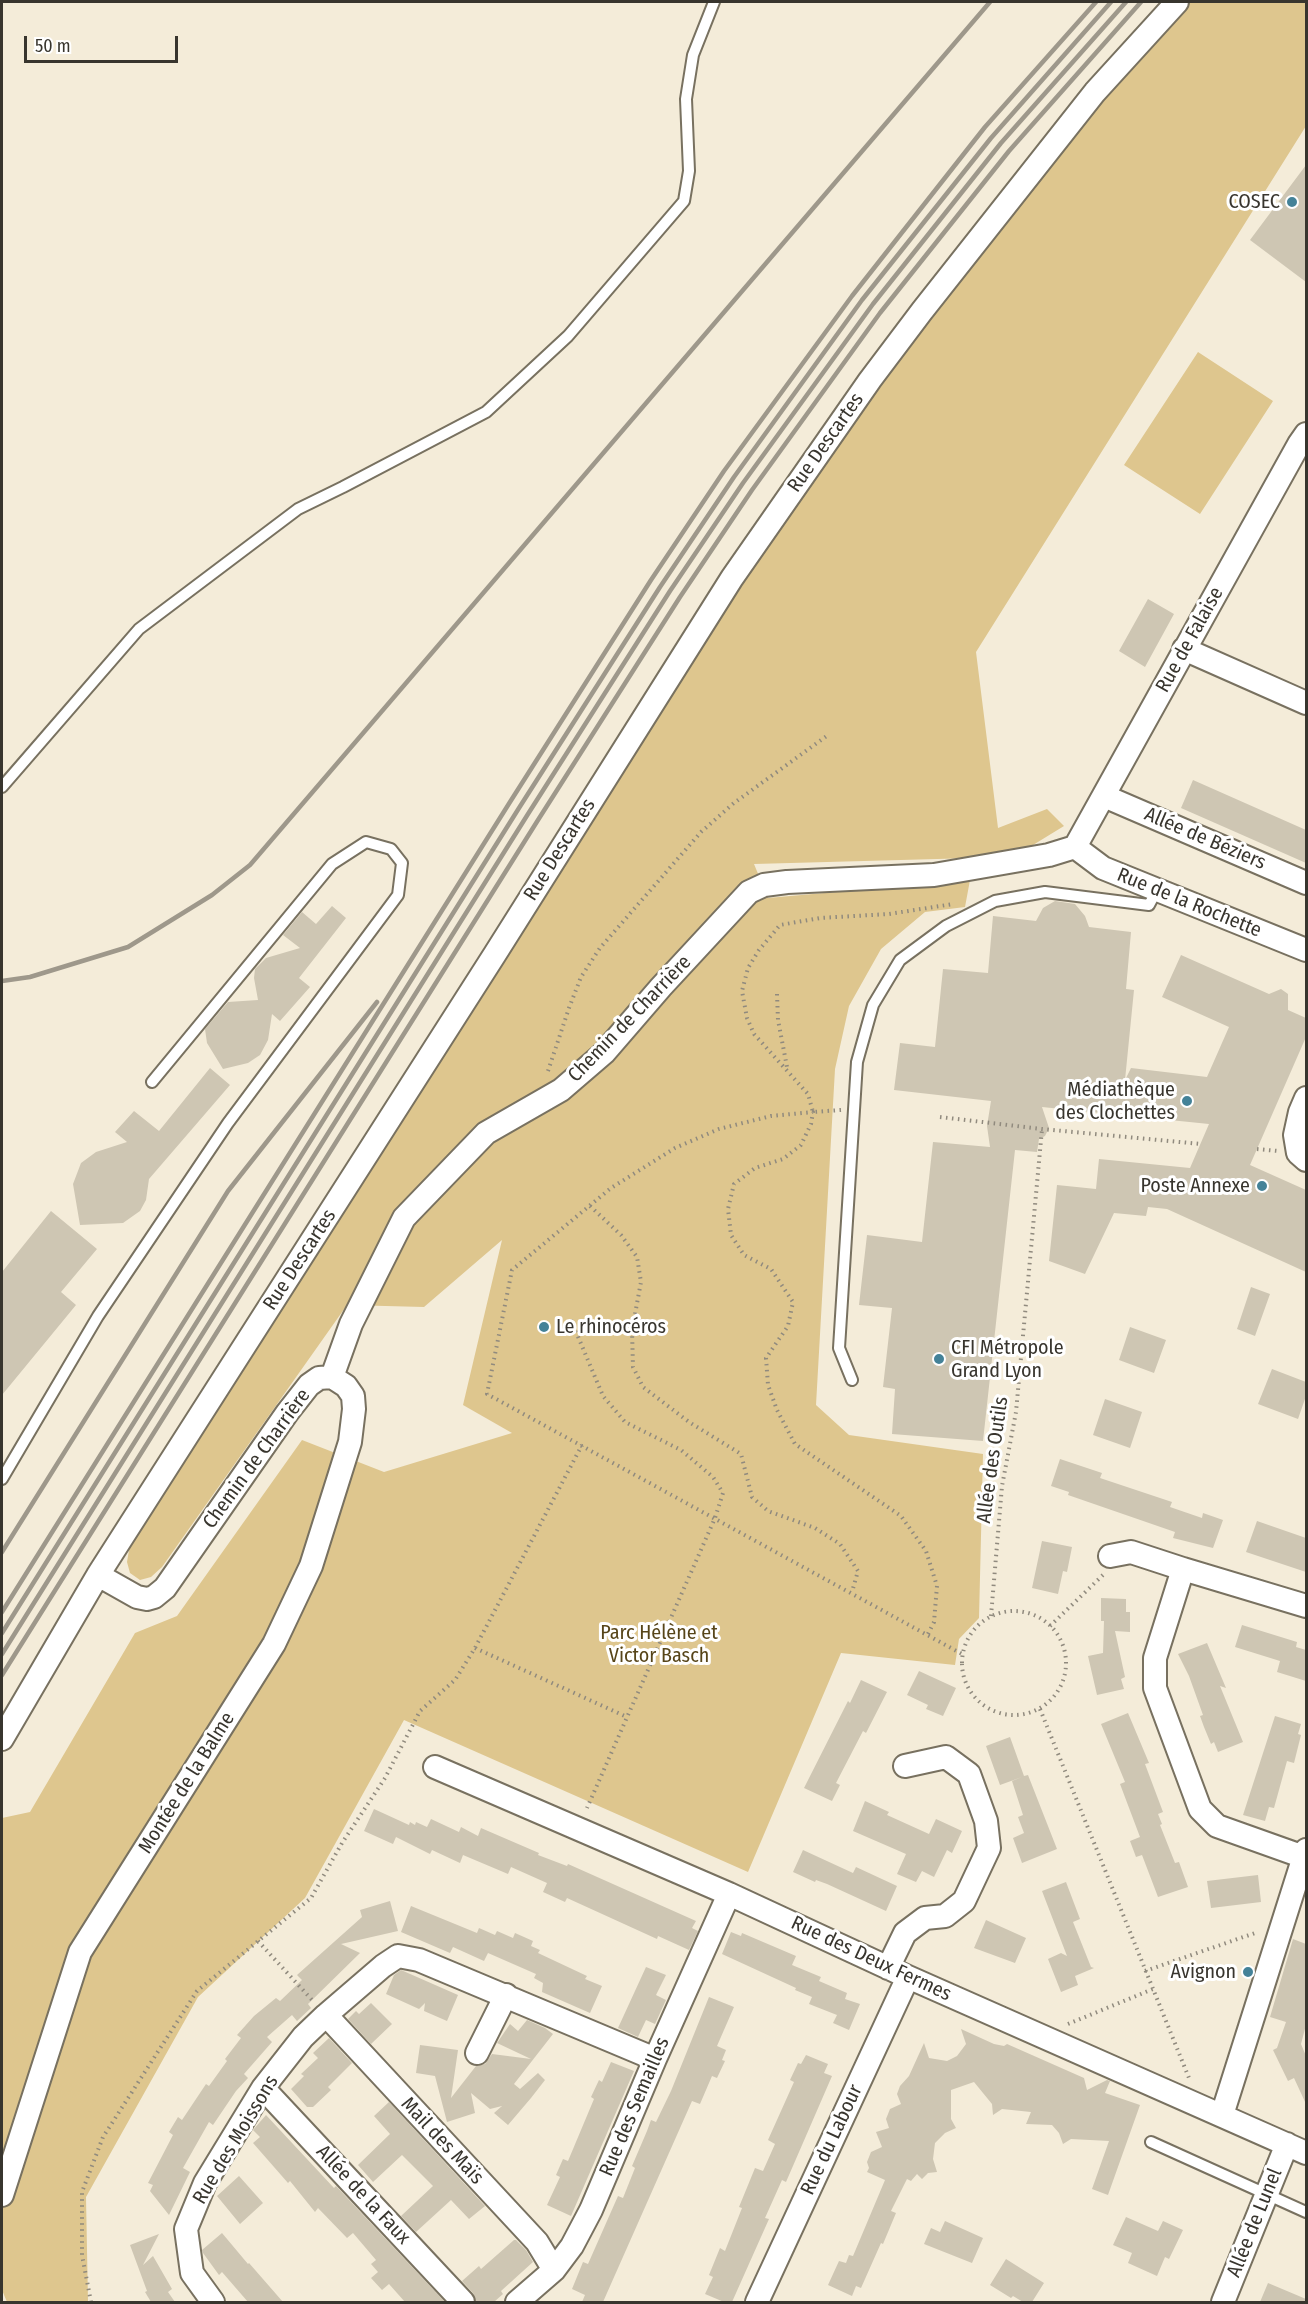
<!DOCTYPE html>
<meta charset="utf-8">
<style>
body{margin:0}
#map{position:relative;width:1308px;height:2304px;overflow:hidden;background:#f4ecd9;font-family:"Fira Sans Condensed",sans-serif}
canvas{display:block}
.frame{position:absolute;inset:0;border:3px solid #38352e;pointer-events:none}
.scale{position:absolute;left:24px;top:36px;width:154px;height:27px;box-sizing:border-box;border:3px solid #38352e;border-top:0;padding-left:8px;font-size:18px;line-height:21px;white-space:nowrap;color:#38352e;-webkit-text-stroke:4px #fff;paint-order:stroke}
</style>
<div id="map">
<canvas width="1308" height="2304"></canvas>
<div class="frame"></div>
<div class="scale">50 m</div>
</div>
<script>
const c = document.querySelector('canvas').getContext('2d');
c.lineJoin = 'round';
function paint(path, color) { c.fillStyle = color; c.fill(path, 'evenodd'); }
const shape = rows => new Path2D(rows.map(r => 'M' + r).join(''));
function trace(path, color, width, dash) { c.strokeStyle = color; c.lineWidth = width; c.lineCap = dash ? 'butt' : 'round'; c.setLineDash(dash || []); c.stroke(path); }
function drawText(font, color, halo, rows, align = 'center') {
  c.font = font + ' "Fira Sans Condensed",sans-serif'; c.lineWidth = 6; c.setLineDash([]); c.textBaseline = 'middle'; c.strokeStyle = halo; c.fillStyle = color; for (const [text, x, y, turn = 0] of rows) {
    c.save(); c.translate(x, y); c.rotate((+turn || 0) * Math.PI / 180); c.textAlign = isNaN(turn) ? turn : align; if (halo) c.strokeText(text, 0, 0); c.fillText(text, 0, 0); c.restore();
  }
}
paint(shape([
 [1189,2,1306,2,1306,126,976,652,998,828,1047,809,1064,826,1020,853,974,858,754,864,768,898,970,880,965,907,925,912,881,949,849,1006,835,1069,816,1405,849,1435,983,1454,979,1618,959,1639,955,1665,841,1653,748,1872,404,1720,305,1898,198,1997,86,2197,88,2302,7,2302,2,2290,2,1818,30,1812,135,1633,177,1616,302,1440,384,1472,512,1433,463,1405,502,1240,424,1307,347,1305,162,1567,151,1577,140,1580,130,1573,127,1562,130,1544,705,632,884,374,1062,147],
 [1198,352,1273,401,1200,514,1124,465]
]), '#dec68e');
paint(shape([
 [1306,165,1306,282,1250,240],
 [1148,599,1174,614,1145,667,1119,651],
 [1193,780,1306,830,1306,863,1181,808],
 [1055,901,1075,904,1085,916,1089,927,1131,932,1126,989,1134,990,1125,1080,1131,1068,1207,1077,1229,1027,1162,997,1181,955,1269,994,1281,989,1288,994,1288,1010,1306,1018,1306,1037,1250,1165,1306,1190,1306,1272,1167,1209,1148,1207,1146,1216,1114,1213,1085,1274,1049,1261,1057,1185,1096,1189,1099,1159,1190,1168,1209,1124,1042,1107,1049,1128,1045,1136,1039,1139,1037,1152,1015,1150,983,1441,892,1434,895,1389,883,1387,892,1308,859,1305,867,1235,922,1242,933,1142,990,1147,987,1126,991,1101,894,1090,900,1043,935,1047,943,969,988,973,993,916,1036,921,1043,908],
 [332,906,346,918,299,978,310,987,280,1021,272,1014,268,1040,260,1055,248,1063,223,1069,207,1043,205,1029,228,1002,258,1000,254,978,255,969,266,958,300,948,283,935,302,912,316,924],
 [210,1068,230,1085,149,1179,146,1200,140,1211,123,1223,80,1225,73,1184,81,1163,96,1152,127,1142,115,1132,134,1111,159,1131],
 [51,1211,97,1249,61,1292,76,1305,2,1395,2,1272],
 [1251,1287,1270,1294,1255,1336,1237,1329],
 [1130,1327,1166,1340,1154,1373,1119,1360],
 [1272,1369,1306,1382,1306,1396,1298,1419,1258,1404],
 [1105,1399,1142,1412,1130,1448,1093,1435],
 [1060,1459,1102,1473,1100,1478,1172,1502,1170,1507,1202,1518,1203,1513,1223,1520,1213,1548,1173,1538,1175,1532,1068,1495,1069,1492,1051,1486],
 [1257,1521,1306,1538,1306,1572,1246,1552],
 [1042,1541,1072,1547,1067,1572,1063,1571,1058,1594,1032,1588],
 [1101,1598,1126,1599,1126,1612,1130,1612,1130,1632,1115,1631,1125,1677,1121,1679,1124,1689,1097,1695,1088,1656,1103,1653,1104,1621,1101,1621],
 [1242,1625,1297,1642,1296,1647,1306,1650,1306,1681,1277,1672,1280,1661,1235,1647],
 [1207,1643,1226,1688,1220,1686,1243,1742,1218,1752,1214,1742,1211,1744,1204,1727,1200,1716,1203,1715,1189,1676,1178,1654],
 [919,1671,956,1688,943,1716,926,1709,928,1705,907,1695],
 [861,1680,887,1692,866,1733,863,1731,836,1783,840,1785,832,1801,804,1788,848,1701,850,1703],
 [1128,1713,1149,1763,1145,1764,1163,1812,1158,1814,1162,1824,1160,1825,1175,1863,1179,1862,1188,1887,1158,1897,1142,1855,1136,1857,1130,1841,1140,1837,1120,1784,1125,1782,1101,1724],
 [1275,1716,1301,1724,1298,1734,1301,1735,1294,1763,1287,1761,1274,1808,1269,1807,1265,1821,1243,1815],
 [1010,1737,1024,1776,1028,1775,1057,1849,1022,1863,1013,1838,1024,1833,1018,1817,1023,1815,1012,1781,1022,1777,1000,1785,986,1746],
 [865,1801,889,1812,887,1815,929,1834,936,1819,962,1831,952,1853,947,1850,934,1877,922,1871,916,1882,897,1874,906,1854,853,1831],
 [374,1809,409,1825,410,1822,415,1825,416,1822,427,1827,431,1819,459,1832,461,1827,478,1836,481,1828,539,1853,538,1855,567,1866,568,1864,696,1921,692,1928,698,1931,689,1950,658,1936,657,1939,567,1898,565,1902,543,1892,547,1883,511,1867,508,1874,463,1855,460,1863,432,1850,430,1854,396,1837,393,1844,364,1831],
 [803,1850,853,1873,856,1867,897,1886,886,1911,827,1884,816,1880,815,1882,793,1872],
 [1258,1875,1261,1902,1211,1908,1207,1881],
 [1066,1882,1080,1919,1073,1922,1091,1967,1094,1968,1075,1976,1078,1985,1061,1992,1048,1959,1061,1953,1067,1956,1042,1891],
 [390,1901,398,1931,341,1944,360,1953,308,2004,311,2008,297,2021,292,2015,267,2037,272,2042,244,2074,248,2078,236,2091,213,2125,209,2122,183,2168,190,2172,169,2215,150,2191,153,2185,148,2183,173,2135,169,2132,178,2117,182,2120,206,2084,209,2086,227,2061,225,2059,241,2038,237,2035,254,2016,276,1998,280,2001,302,1980,297,1975,362,1917,360,1910],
 [411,1906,477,1933,479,1928,495,1935,497,1931,513,1938,515,1933,533,1941,531,1946,540,1950,538,1953,587,1976,585,1979,602,1986,590,2013,542,1992,543,1983,534,1978,536,1974,488,1953,484,1961,453,1947,450,1953,401,1932],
 [986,1920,1026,1938,1015,1963,974,1948],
 [731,1932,741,1936,742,1933,796,1956,792,1965,821,1977,819,1981,847,1993,845,1999,860,2004,849,2030,833,2023,837,2015,809,2004,812,1997,795,1990,796,1988,722,1954],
 [1293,1939,1306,1944,1306,2025,1301,2044,1306,2056,1306,2104,1294,2078,1288,2081,1273,2050,1277,2048,1286,2022,1270,2017],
 [646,1967,666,1975,656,1995,666,2000,655,2024,646,2020,638,2037,618,2028],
 [401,1970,458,1995,447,2021,424,2011,425,2003,419,2009,386,1994,394,1975],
 [709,1997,734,2007,717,2046,726,2050,722,2060,725,2061,717,2078,712,2076,700,2104,692,2101,603,2302,582,2302,585,2295,572,2289,583,2262,588,2264,618,2196,623,2198,635,2168,632,2166,647,2131,651,2120,656,2122,671,2091],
 [371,2003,392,2024,371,2044,348,2019,356,2011,359,2014],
 [527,2020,545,2028,553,2034,514,2084,520,2089,538,2073,545,2080,531,2098,508,2125,494,2113,502,2106,490,2109,471,2093,475,2113,447,2122,435,2076,416,2073,420,2045,458,2050,451,2098,476,2066,485,2064,492,2054,531,2059,497,2043,510,2024,518,2031],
 [961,2029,994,2044,1004,2046,1007,2044,1084,2078,1087,2090,1107,2080,1110,2081,1105,2093,1140,2105,1108,2195,1092,2189,1109,2141,1071,2139,1063,2144,1059,2133,1052,2125,1026,2124,1031,2112,1002,2109,993,2115,992,2104,974,2082,951,2090,951,2119,956,2128,945,2133,935,2143,933,2159,937,2172,928,2173,922,2179,917,2174,911,2181,907,2179,891,2211,896,2213,883,2244,881,2243,861,2288,856,2286,852,2296,828,2285,839,2261,846,2263,849,2255,853,2256,885,2180,867,2172,869,2168,867,2162,871,2152,882,2147,876,2132,889,2128,886,2119,890,2109,901,2104,897,2094,900,2086,909,2076,924,2043,929,2058,947,2061,957,2056,966,2044],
 [329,2038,352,2063,328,2087,331,2090,313,2107,307,2107,291,2089,304,2076,301,2074,318,2058,313,2053],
 [806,2055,828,2064,824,2073,832,2076,786,2182,782,2180,765,2218,769,2219,732,2302,724,2302,705,2294,713,2277,709,2275,720,2248,725,2251,742,2208,739,2207,755,2168,763,2171,775,2144,768,2140,794,2082,790,2080,798,2063,801,2064],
 [611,2062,634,2071,571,2216,547,2205,560,2177,556,2175,563,2159,568,2161,594,2099,591,2097,599,2080,602,2082],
 [389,2102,485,2206,469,2219,451,2200,416,2232,401,2216,433,2186,402,2155,373,2182,358,2165,390,2134,374,2116],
 [266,2115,334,2188,336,2186,445,2302,405,2302,389,2284,382,2290,371,2278,378,2272,371,2264,376,2260,353,2233,347,2238,318,2208,315,2212,290,2181,288,2183,253,2143,260,2137,253,2130],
 [239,2176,263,2203,240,2224,217,2196],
 [1126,2217,1158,2231,1163,2221,1183,2230,1169,2259,1165,2257,1157,2276,1128,2263,1132,2253,1113,2245],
 [945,2221,983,2238,972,2263,924,2244,931,2228,940,2232],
 [222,2233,248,2264,249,2263,283,2302,248,2302,222,2272,219,2275,203,2253,202,2250],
 [159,2234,143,2265,153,2256,172,2289,168,2292,175,2302,151,2302,145,2292,147,2291,130,2245],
 [514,2240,516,2240,526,2250,533,2262,501,2291,503,2294,494,2302,476,2302,473,2293,462,2281,479,2266,481,2269],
 [1006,2259,1044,2283,1032,2302,1023,2302,1013,2296,1011,2298,990,2285],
 [1268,2283,1306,2299,1306,2302,1260,2302]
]), '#cec6b3');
const lane = shape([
 [2,787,139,629,298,509,343,487,486,412,568,336,684,201,689,171,686,99,693,55,714,2],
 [852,1380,839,1348,857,1062,873,1005,900,960,946,926,995,901,1045,892,1149,905,1157,890],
 [2,1479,98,1316,228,1123,398,895,402,863,391,849,366,842,332,864,152,1082],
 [1151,2142,1306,2212]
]);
const street = shape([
 [1184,649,1306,703],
 [1104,796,1306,883],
 [1075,847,1299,444,1306,434],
 [1075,847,1103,868,1306,950],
 [1306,1098,1300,1112,1295,1135,1298,1153,1306,1160],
 [332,1377,351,1324,404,1218,486,1133,561,1090,604,1053,661,987,749,892,764,885,787,882,934,875,1049,855,1075,847],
 [1110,1556,1131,1552,1183,1569],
 [98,1575,137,1597,147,1599,154,1597,165,1588,287,1413,309,1385,319,1378,332,1377],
 [2,1739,98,1575,495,954,732,578,870,380,922,311,1095,92,1177,2],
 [435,1767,729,1894,908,1977,1306,2153],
 [1304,1857,1217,1826,1200,1809,1155,1688,1155,1658,1183,1569,1306,1606],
 [888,1968,905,1933,925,1918,945,1916,964,1901,989,1848,986,1821,969,1774,946,1757,905,1766],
 [326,2015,537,2242,554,2270],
 [477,2053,506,1995],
 [263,2088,463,2302],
 [1222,2115,1306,1850],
 [2,2195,80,1952,274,1644,311,1566,350,1442,354,1409,353,1396,346,1386,332,1377],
 [213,2302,192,2273,186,2229,205,2183,263,2088,303,2037,326,2015,383,1966,398,1956,419,1960,655,2059],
 [517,2302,554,2270,572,2246,591,2210,655,2059,729,1894],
 [757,2302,908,1977],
 [1223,2302,1287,2144]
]);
trace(lane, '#787160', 14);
trace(street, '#787160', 26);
trace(shape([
 [777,994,778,1020,787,1067],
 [548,1071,569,1008,581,977,600,948,701,832,734,803,828,735],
 [841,1110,813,1112,808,1094,754,1034,747,1018,742,991,748,968,759,950,780,925,820,918,889,914,953,904],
 [940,1117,1042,1129,1201,1144],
 [1257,1149,1278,1151],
 [590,1206,621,1235,637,1257,641,1282,632,1330,633,1367,643,1387,689,1422,741,1454,752,1497,768,1511,815,1528,840,1544,858,1571,852,1592],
 [571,1320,603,1396,625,1422,681,1450,713,1477,723,1493,715,1518,587,1808],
 '962 1663a52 52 0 1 1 104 0a52 52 0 1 1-104 0Z',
 [991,1616,1002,1486,1016,1412,1042,1129],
 [1050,1626,1104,1574],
 [928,1634,934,1622,937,1586,926,1551,901,1516,795,1444,777,1410,768,1385,766,1358,788,1326,793,1302,771,1269,744,1255,731,1235,728,1209,734,1184,755,1168,783,1159,801,1145,811,1124,813,1112,771,1116,719,1129,675,1148,611,1188,512,1270,487,1394,962,1654],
 [475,1648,627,1717],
 [1040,1709,1189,2078],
 [258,1941,313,2001],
 [1145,1971,1258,1932],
 [1068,2024,1153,1989],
 [91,2302,82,2255,82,2192,103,2137,197,1991,311,1898,342,1843,385,1778,420,1711,455,1680,475,1648,582,1445]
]), '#908a7e', 4, [1.5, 4.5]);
trace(lane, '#fff', 10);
trace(street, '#fff', 22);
trace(shape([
 [2,981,30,977,128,947,212,895,250,865,990,2],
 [2,1552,228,1191,377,1002],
 [2,1612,510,802,651,580,724,471,852,296,985,127,1096,2],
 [2,1633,519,808,660,587,734,477,862,300,991,138,1111,2],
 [2,1654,528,814,670,591,743,483,873,304,1001,143,1126,2],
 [2,1675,538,820,680,597,752,490,880,313,1009,151,1141,2]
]), '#9e988b', 4.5);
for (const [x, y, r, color] of [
 [1292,202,6,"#448298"],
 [1187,1101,6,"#448298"],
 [1262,1186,6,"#448298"],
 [544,1327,6,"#448298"],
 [939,1359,6,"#448298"],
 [1248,1972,6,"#448298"]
]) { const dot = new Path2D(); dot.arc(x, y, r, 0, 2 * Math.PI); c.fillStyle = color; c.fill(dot); trace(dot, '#fff', 2); }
drawText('20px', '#38352e', '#fff', [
 ["COSEC",1280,202],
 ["Médiathèque",1175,1090],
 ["des Clochettes",1175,1113],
 ["Poste Annexe",1250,1186],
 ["Le rhinocéros",556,1327,"left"],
 ["CFI Métropole",951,1348,"left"],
 ["Grand Lyon",951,1371,"left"],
 ["Avignon",1236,1972]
], 'right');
drawText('20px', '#38352e', '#fff', [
 ["Rue Descartes",826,443,-55],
 ["Rue de Falaise",1190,640,-61],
 ["Allée de Béziers",1205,839,23],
 ["Rue Descartes",560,850,-58],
 ["Rue de la Rochette",1189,903,22],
 ["Chemin de Charrière",630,1019,-46],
 ["Rue Descartes",300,1260,-57],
 ["Chemin de Charrière",257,1459,-54],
 ["Allée des Outils",993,1460,-82],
 ["Montée de la Balme",187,1783,-58],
 ["Rue des Deux Fermes",871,1959,25],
 ["Rue des Semailles",635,2107,-67],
 ["Rue des Moissons",236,2140,-59],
 ["Rue du Labour",832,2140,-65],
 ["Mail des Maïs",442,2141,47],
 ["Allée de la Faux",363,2195,47],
 ["Allée de Lunel",1255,2223,-68]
]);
drawText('20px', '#574519', '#fff', [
 ["Parc Hélène et",659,1633],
 ["Victor Basch",659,1656]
]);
</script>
